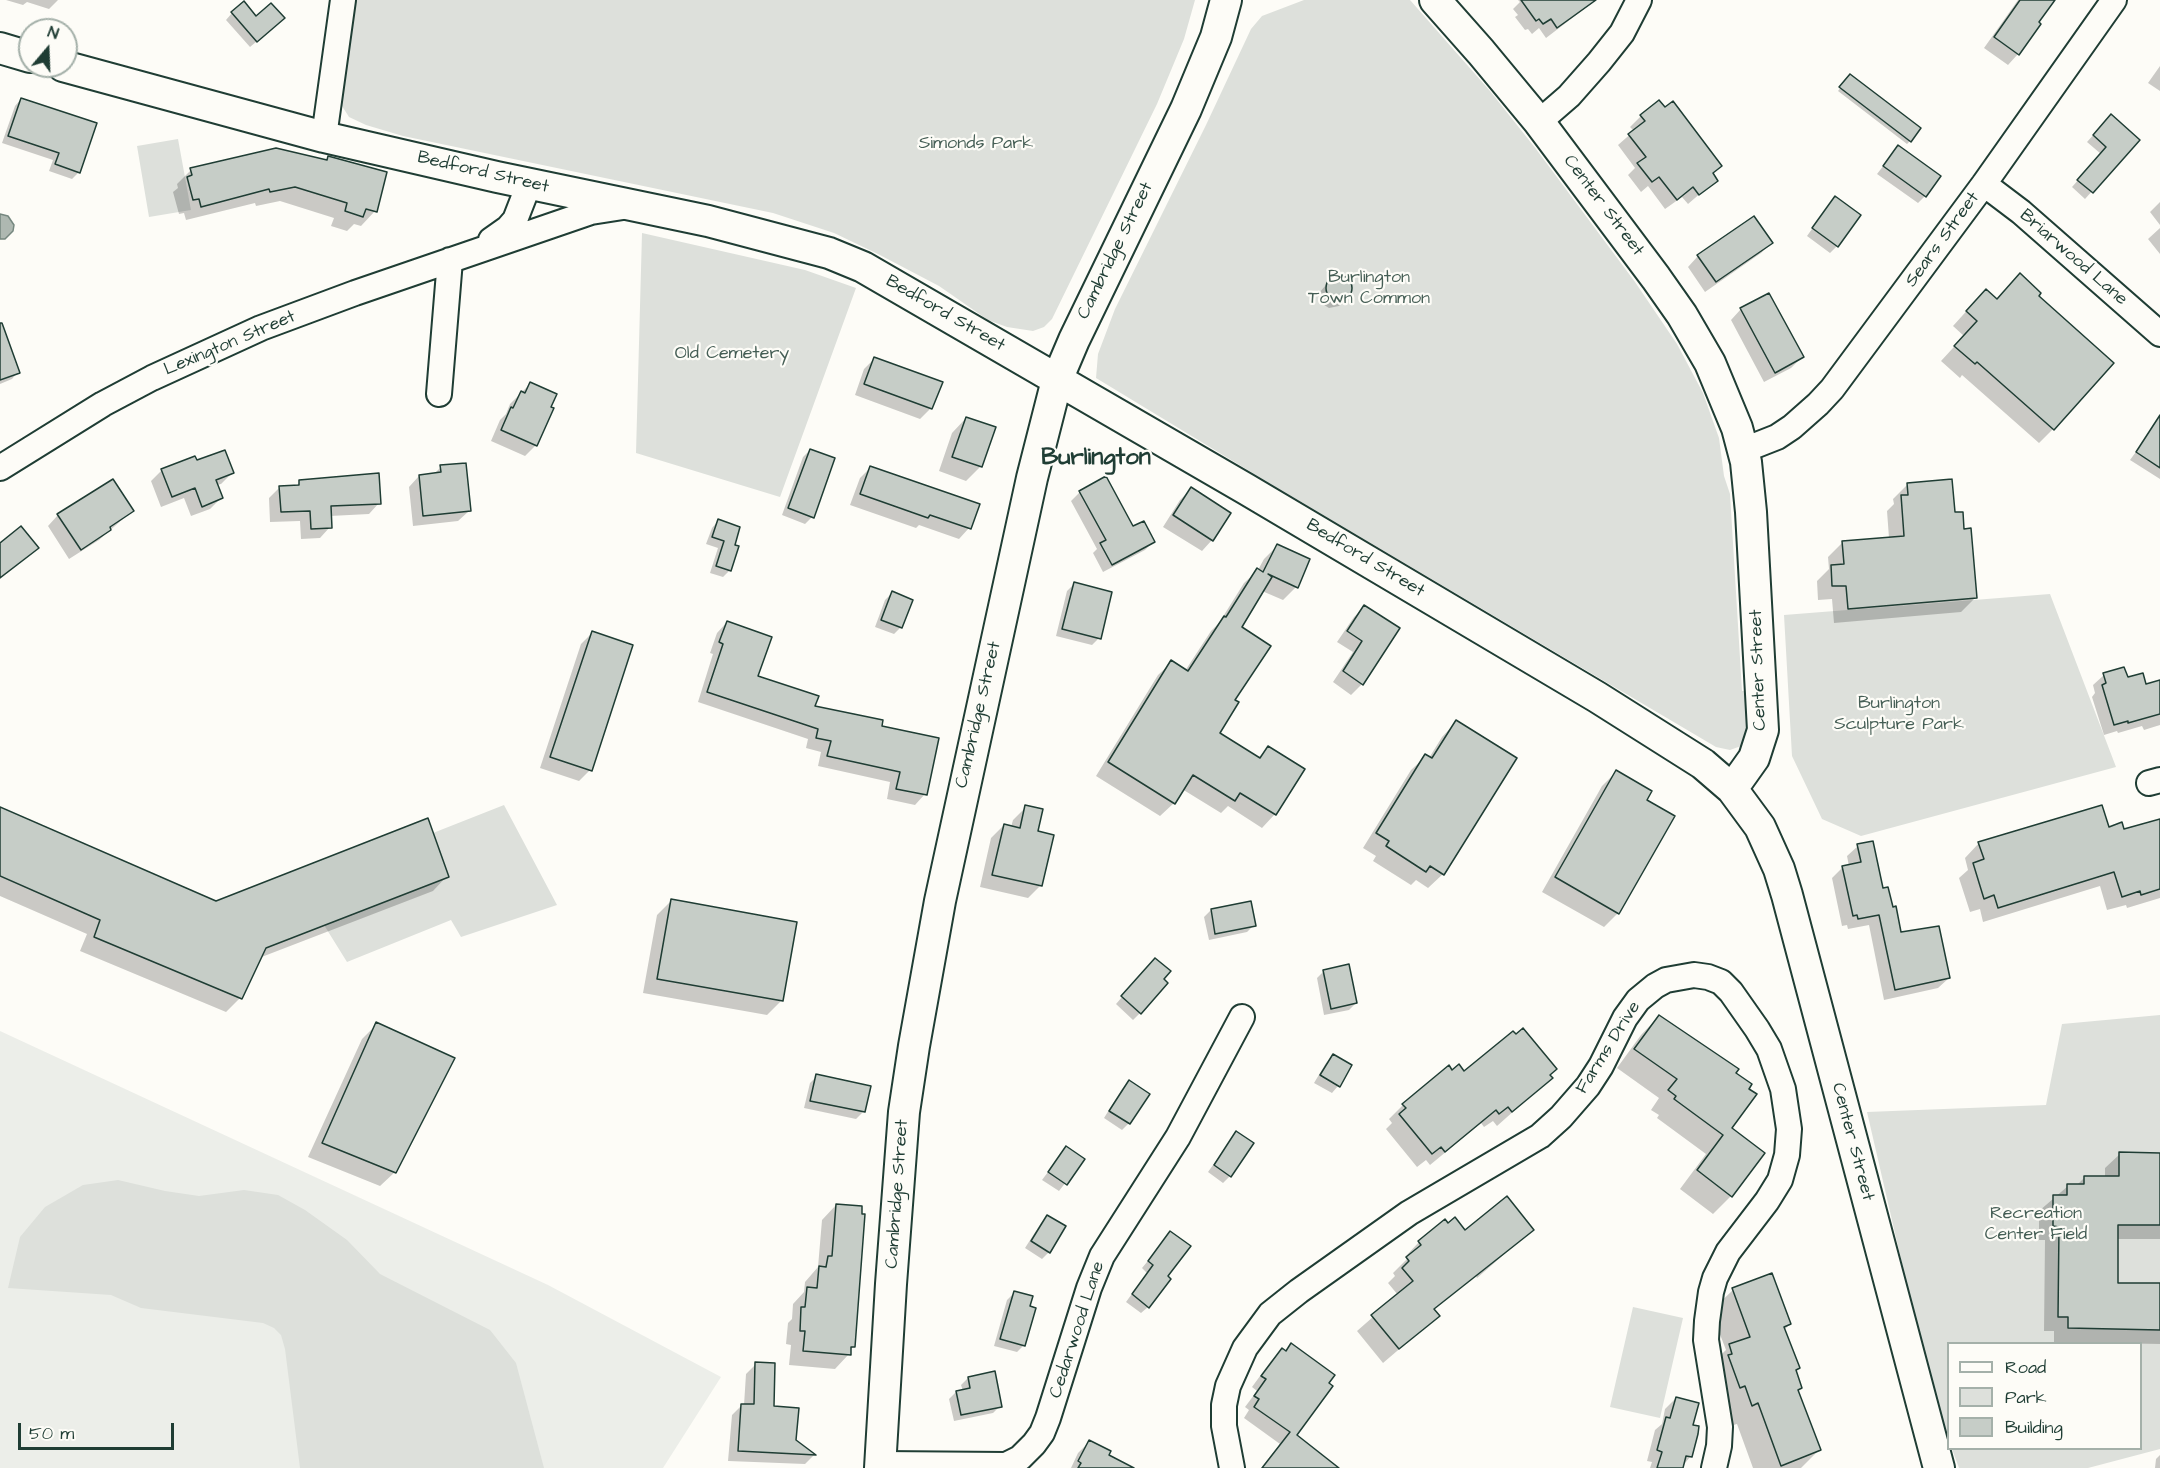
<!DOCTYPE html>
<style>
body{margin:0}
#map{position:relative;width:2160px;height:1468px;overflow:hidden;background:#fdfcf7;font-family:"Architects Daughter",sans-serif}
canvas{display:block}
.legend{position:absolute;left:1947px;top:1342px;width:195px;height:108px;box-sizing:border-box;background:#fdfcf7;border:2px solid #a4b0a9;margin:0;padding:8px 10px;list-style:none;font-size:18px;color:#1f3d34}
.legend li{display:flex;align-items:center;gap:12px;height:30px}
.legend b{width:30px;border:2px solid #a4b0a9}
.north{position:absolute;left:18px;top:18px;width:60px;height:60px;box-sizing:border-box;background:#fdfcf7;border:2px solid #a4b0a9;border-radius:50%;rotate:19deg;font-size:16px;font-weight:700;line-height:24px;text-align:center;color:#1f3d34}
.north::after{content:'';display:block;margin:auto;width:21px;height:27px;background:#1f3d34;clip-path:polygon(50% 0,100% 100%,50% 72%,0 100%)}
.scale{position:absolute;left:18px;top:1423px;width:156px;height:27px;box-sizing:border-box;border:3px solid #1f3d34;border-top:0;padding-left:8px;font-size:18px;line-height:21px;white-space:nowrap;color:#1f3d34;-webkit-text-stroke:4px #fdfcf7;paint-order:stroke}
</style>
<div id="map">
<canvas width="2160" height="1468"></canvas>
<ul class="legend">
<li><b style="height:8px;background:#fdfcf7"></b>Road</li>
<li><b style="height:16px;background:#dde0db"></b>Park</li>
<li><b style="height:16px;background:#c6cdc7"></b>Building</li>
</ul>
<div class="north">N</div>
<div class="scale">50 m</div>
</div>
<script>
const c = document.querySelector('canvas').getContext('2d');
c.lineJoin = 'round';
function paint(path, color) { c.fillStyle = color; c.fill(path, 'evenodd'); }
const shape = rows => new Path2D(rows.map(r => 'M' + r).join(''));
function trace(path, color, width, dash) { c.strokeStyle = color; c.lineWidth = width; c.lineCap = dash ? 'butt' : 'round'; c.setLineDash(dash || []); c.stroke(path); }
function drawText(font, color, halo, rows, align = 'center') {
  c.font = font + ' "Architects Daughter",sans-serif'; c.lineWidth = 4.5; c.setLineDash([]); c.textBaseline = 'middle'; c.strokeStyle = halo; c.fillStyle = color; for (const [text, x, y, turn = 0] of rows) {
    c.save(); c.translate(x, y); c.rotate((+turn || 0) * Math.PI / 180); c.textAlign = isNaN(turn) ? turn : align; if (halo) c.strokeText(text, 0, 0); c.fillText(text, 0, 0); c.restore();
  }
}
paint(shape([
 [0,1031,548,1285,721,1377,663,1468,0,1468]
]), '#eceee9');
paint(shape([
 [351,0,1195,0,1184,39,1157,104,1052,319,1044,327,1033,331,1007,327,988,320,939,286,878,254,834,233,773,213,403,136,366,125,349,117,342,106,343,59],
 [1304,0,1410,0,1490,91,1536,149,1635,282,1677,344,1703,393,1719,438,1724,476,1730,494,1742,691,1748,691,1751,723,1744,745,1730,750,1716,747,1279,489,1096,378,1098,354,1115,309,1206,125,1251,29,1262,16],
 [178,139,191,210,149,217,137,146],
 [642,233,805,270,856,288,780,497,636,453],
 [2050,594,2116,767,1861,836,1822,819,1792,756,1784,615],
 [504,805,557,905,461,937,451,920,347,962,324,925,449,877,433,833],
 [2160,1015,2160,1449,2088,1468,1959,1468,1952,1449,2140,1448,2140,1344,1948,1344,1948,1436,1925,1363,1867,1112,2046,1105,2062,1024],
 [118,1180,165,1191,199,1196,244,1190,278,1195,305,1210,347,1240,380,1274,490,1330,516,1363,544,1468,300,1468,285,1349,281,1335,274,1328,263,1323,141,1308,111,1295,8,1288,20,1237,45,1207,83,1185],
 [1633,1307,1683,1318,1660,1418,1610,1407]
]), '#dde0db');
const water = shape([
 [0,214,8,216,14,225,13,231,5,239,0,239,0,214]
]);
paint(water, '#aeb8b1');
trace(water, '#75877f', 1.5);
paint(shape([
 [6,0,58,0,49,9,27,2,23,5],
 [1518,0,1596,0,1546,38,1539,28,1532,34,1528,29,1525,30,1515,17,1518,15,1513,9,1520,2],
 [2018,0,2053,0,2018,54,2008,65,1984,48],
 [232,13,256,18,276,25,250,47,226,20],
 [2160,66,2160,91,2148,83],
 [1847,79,1910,141,1907,144,1838,91],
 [21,99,79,172,72,179,49,171,53,160,2,143,15,106],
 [1641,116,1720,166,1712,174,1716,180,1688,204,1682,197,1665,209,1648,186,1641,192,1628,175,1635,168,1618,145,1634,131,1630,127],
 [2104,123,2138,140,2085,199,2072,187,2101,154,2087,142],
 [1898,147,1925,196,1918,203,1877,174],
 [329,157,375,211,361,226,354,224,347,231,331,226,334,218,280,201,256,206,255,203,186,220,184,213,179,214,173,192,178,188,177,184,191,170,325,161],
 [2160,202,2160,225,2150,212],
 [1829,205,1837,246,1830,253,1807,236],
 [2160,228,2160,254,2148,239],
 [1771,243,1761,253,1705,292,1688,267,1698,256],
 [1342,275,1350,281,1352,290,1339,306,1329,308,1321,303,1319,293,1332,278],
 [2020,275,2037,296,2053,429,2039,443,1962,375,1960,378,1941,361,1964,336,1953,326,1971,306,1996,300],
 [1741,309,1802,357,1791,368,1764,382,1731,320],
 [0,356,18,372,12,379,0,384],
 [875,358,931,408,920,419,855,395,864,369],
 [530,384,536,445,525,456,491,441,500,420,506,414,510,404],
 [966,418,981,466,966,481,939,471,952,433],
 [2151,431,2160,437,2160,479,2130,460],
 [810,450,812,517,805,524,782,515,803,457],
 [196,462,232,473,221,484,216,485,221,498,210,509,191,516,184,498,161,507,151,481,162,470],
 [441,467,469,511,458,521,413,526,409,487,419,476,433,475],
 [870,468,969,528,959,539,919,525,916,528,850,505,860,478],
 [1105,478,1133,528,1153,542,1145,550,1103,572,1093,553,1097,549,1071,501,1080,492],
 [300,482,379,503,369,514,330,516,330,527,320,538,301,539,300,521,270,522,269,498,280,487,295,487],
 [1908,484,1954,514,1963,530,1975,598,1961,612,1834,623,1832,599,1818,600,1817,581,1829,569,1828,557,1843,542,1889,538,1887,511,1894,504,1893,499],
 [1191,489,1212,540,1202,551,1163,527,1180,500],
 [132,511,99,540,69,559,48,526,58,515],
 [718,521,733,546,730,570,723,577,710,573,718,548,706,544,712,528],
 [1277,546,1296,587,1283,600,1262,591,1240,628,1233,700,1218,733,1258,758,1268,748,1275,814,1262,828,1228,806,1221,813,1182,789,1174,803,1160,816,1096,776,1158,675,1172,662,1185,671,1211,631,1219,623,1244,583,1258,570,1264,559],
 [1074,584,1099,638,1092,645,1056,636,1067,591],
 [892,593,901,627,894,634,875,627,885,600],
 [1365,606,1362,684,1351,695,1333,682,1353,652,1337,642,1354,617],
 [727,622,756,677,813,707,880,727,925,794,915,805,887,799,890,782,818,766,821,752,806,748,808,739,698,702,713,654,710,653,717,633],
 [592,633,590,770,579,781,540,768,581,644],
 [2104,675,2145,686,2160,681,2160,725,2144,730,2142,726,2118,733,2117,731,2104,735,2092,697,2095,693,2093,685],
 [1456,722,1443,874,1428,888,1416,880,1411,885,1373,861,1376,856,1363,848,1411,770,1426,756,1429,758,1442,737],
 [1616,772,1645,801,1618,913,1604,927,1542,892,1602,786],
 [1026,807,1036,833,1041,885,1028,898,980,887,991,838,1004,825,1011,827,1013,820],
 [0,809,216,902,447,876,433,891,259,958,240,998,226,1012,80,951,87,934,0,896],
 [2160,820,2160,898,2127,908,2126,905,2107,910,2100,886,1983,922,1980,909,1970,912,1959,878,1968,870,1965,858,1979,843,2108,829,2123,831],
 [1858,846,1882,890,1900,933,1949,978,1938,988,1884,1000,1869,925,1848,929,1847,925,1842,926,1832,878,1843,867,1849,866,1847,856],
 [672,900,781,1001,767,1015,643,993,657,915],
 [1211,910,1254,925,1247,932,1209,940,1204,917],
 [1148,967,1140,1013,1133,1020,1116,1004],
 [1324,971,1356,1003,1349,1010,1324,1015,1317,978],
 [1659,1016,1734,1073,1730,1128,1731,1196,1713,1214,1680,1189,1706,1154,1657,1118,1659,1115,1651,1110,1659,1098,1617,1068,1641,1035],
 [377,1024,395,1172,380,1186,308,1157,362,1039],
 [1333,1056,1338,1086,1332,1093,1314,1083,1326,1063],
 [1452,1072,1551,1078,1497,1126,1493,1121,1484,1127,1481,1123,1430,1165,1426,1160,1417,1167,1386,1129,1392,1123,1389,1119,1403,1105],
 [817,1076,869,1087,863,1112,856,1119,804,1108,810,1083],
 [1129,1082,1129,1123,1122,1130,1104,1118,1122,1089],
 [1236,1133,1230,1176,1223,1183,1208,1172],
 [1066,1148,1083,1160,1059,1191,1042,1180],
 [2120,1154,2160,1154,2160,1239,2117,1239,2116,1284,2160,1285,2160,1344,2054,1342,2054,1331,2044,1331,2045,1240,2039,1240,2039,1211,2068,1186,2076,1186,2085,1177,2105,1177,2105,1168],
 [836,1205,854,1346,850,1350,849,1354,835,1369,789,1365,791,1345,786,1344,788,1323,792,1319,793,1304,804,1292,805,1282,818,1267,822,1220],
 [1047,1216,1049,1252,1042,1259,1025,1248,1041,1223],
 [1448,1225,1465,1232,1532,1230,1477,1278,1476,1276,1433,1310,1438,1316,1383,1363,1357,1331,1398,1295,1388,1283,1395,1276,1393,1273,1407,1259,1405,1257,1419,1242],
 [1171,1233,1166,1277,1148,1307,1141,1313,1126,1302,1147,1273,1142,1268],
 [1733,1290,1790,1324,1784,1330,1801,1388,1797,1391,1819,1450,1801,1468,1753,1468,1737,1424,1730,1426,1708,1367,1726,1350,1711,1311],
 [1014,1293,1024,1345,1017,1352,994,1346,1007,1300],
 [1291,1345,1295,1435,1328,1468,1261,1468,1280,1444,1244,1418,1249,1410,1245,1407,1257,1391,1252,1387,1271,1361,1282,1350,1284,1352],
 [756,1364,773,1407,794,1441,814,1455,805,1464,728,1461,732,1415,742,1405,744,1405,746,1374],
 [968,1378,1000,1406,993,1413,954,1421,949,1399,956,1392,963,1391,961,1385],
 [1676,1398,1692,1426,1690,1457,1681,1468,1650,1468,1652,1462,1647,1461,1655,1430,1662,1424,1665,1409],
 [1089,1442,1107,1456,1131,1468,1071,1468,1078,1453],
 [2160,1455,2160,1468,2155,1468,2156,1459]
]), '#0003');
const building = shape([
 [1521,0,1596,0,1557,28,1551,19,1543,24,1539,19,1536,21,1521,0],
 [2020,0,2055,0,2039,22,2041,24,2019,55,1994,37,2020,0],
 [244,1,256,16,271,3,285,18,257,42,231,12,244,1],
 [1850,74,1921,128,1911,142,1839,87,1850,74],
 [21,98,97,123,80,173,55,164,59,153,8,136,21,98],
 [1659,100,1665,107,1673,101,1722,166,1713,173,1718,181,1699,195,1693,187,1677,200,1659,177,1652,182,1637,163,1646,157,1628,134,1645,121,1640,115,1659,100],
 [2111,114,2140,140,2093,193,2077,180,2106,147,2093,135,2111,114],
 [1898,145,1941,176,1926,197,1883,166,1898,145],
 [276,148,327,160,328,156,387,172,377,212,366,209,363,217,345,211,347,203,295,187,270,192,269,189,201,207,199,199,193,200,187,177,192,175,190,168,276,148],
 [1835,196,1861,215,1838,247,1812,228,1835,196],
 [1754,216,1773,243,1716,282,1697,255,1754,216],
 [2020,273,2041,293,2039,296,2114,363,2054,430,1977,362,1975,364,1954,346,1977,321,1966,311,1986,289,1997,299,2020,273],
 '1326 288a13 13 0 1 1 26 0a13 13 0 1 1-26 0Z',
 [1769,293,1804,357,1775,373,1740,308,1769,293],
 [0,323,2,323,20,373,0,380,0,323],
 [874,357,943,382,932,409,864,384,874,357],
 [530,382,557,394,551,407,554,408,537,446,501,430,511,407,513,408,521,391,525,393,530,382],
 [2160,415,2160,468,2136,452,2160,415],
 [966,417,996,427,982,467,952,457,966,417],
 [810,449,835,458,814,518,788,508,810,449],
 [225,450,234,473,216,480,223,498,202,507,195,488,172,497,161,469,195,456,197,460,225,450],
 [466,463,471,511,423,516,419,475,441,472,440,465,466,463],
 [870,466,980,504,971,529,930,515,928,518,860,494,870,466],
 [379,473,381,504,331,506,332,528,311,529,310,511,281,512,279,486,299,485,299,480,379,473],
 [1106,476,1133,526,1144,521,1155,542,1112,565,1100,543,1106,540,1079,491,1106,476],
 [113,479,134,511,110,527,111,530,81,550,57,514,113,479],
 [1952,479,1955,512,1963,512,1964,529,1971,528,1977,598,1848,609,1846,586,1832,586,1831,565,1844,564,1842,541,1904,536,1901,495,1908,495,1907,483,1952,479],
 [1191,487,1231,513,1213,541,1173,515,1191,487],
 [718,519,740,527,735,545,739,546,731,571,716,566,724,541,712,537,718,519],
 [21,526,39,548,0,578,0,543,21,526],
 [1277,544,1310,559,1298,588,1268,574,1272,577,1242,627,1271,646,1235,700,1239,702,1220,733,1260,758,1268,746,1305,769,1276,815,1240,793,1235,801,1193,775,1175,804,1108,762,1171,660,1188,671,1224,616,1226,617,1257,568,1263,572,1277,544],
 [1074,582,1112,592,1101,639,1062,629,1074,582],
 [892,591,913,600,902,628,881,620,892,591],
 [1364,605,1400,628,1363,685,1343,671,1362,641,1347,631,1364,605],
 [727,621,772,637,758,676,819,696,815,706,883,720,882,726,939,738,927,795,896,789,900,772,827,756,831,741,816,738,818,729,707,692,723,644,719,642,727,621],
 [592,631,633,645,592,771,550,757,592,631],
 [2124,667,2128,677,2143,673,2146,684,2160,680,2160,714,2128,723,2128,721,2114,725,2102,685,2106,683,2103,673,2124,667],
 [1456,720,1517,758,1444,875,1430,866,1426,872,1386,846,1389,841,1376,833,1425,754,1432,758,1456,720],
 [1616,770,1652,791,1647,800,1675,816,1619,914,1555,877,1616,770],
 [1025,805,1043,809,1038,831,1054,835,1042,886,992,875,1004,824,1020,828,1025,805],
 [2102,805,2109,827,2122,822,2124,829,2160,819,2160,889,2141,895,2140,891,2122,897,2114,872,1998,908,1994,895,1984,899,1973,863,1984,859,1978,842,2102,805],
 [0,807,216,901,428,818,449,877,266,948,242,999,94,937,100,920,0,876,0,807],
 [1873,841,1883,888,1888,887,1893,907,1896,906,1901,932,1939,926,1950,978,1895,990,1879,915,1858,919,1857,915,1853,916,1842,866,1861,862,1857,844,1873,841],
 [671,899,797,922,783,1001,657,979,671,899],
 [1251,901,1256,926,1215,934,1211,909,1251,901],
 [1155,958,1171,971,1164,979,1168,983,1141,1014,1121,996,1155,958],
 [1349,964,1357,1003,1331,1009,1323,970,1349,964],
 [1659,1015,1739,1069,1736,1073,1752,1084,1749,1089,1757,1094,1732,1128,1765,1153,1732,1197,1697,1170,1723,1135,1674,1099,1676,1096,1668,1090,1677,1079,1634,1049,1659,1015],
 [376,1022,455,1058,396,1173,322,1143,376,1022],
 [1523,1028,1557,1069,1550,1075,1553,1078,1512,1112,1508,1107,1499,1114,1496,1110,1445,1152,1441,1147,1432,1154,1399,1114,1406,1108,1402,1104,1449,1065,1452,1070,1459,1064,1464,1071,1513,1031,1516,1034,1523,1028],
 [1333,1054,1352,1065,1340,1087,1320,1075,1333,1054],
 [816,1074,871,1086,865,1112,810,1101,816,1074],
 [1129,1080,1150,1094,1130,1124,1109,1111,1129,1080],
 [1236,1131,1254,1143,1231,1177,1214,1165,1236,1131],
 [1066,1146,1085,1159,1067,1185,1048,1172,1066,1146],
 [2119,1152,2160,1153,2160,1225,2118,1225,2118,1283,2160,1283,2160,1330,2068,1328,2068,1317,2058,1317,2059,1227,2053,1226,2053,1195,2067,1195,2067,1184,2084,1184,2084,1176,2119,1176,2119,1152],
 [1507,1196,1534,1230,1434,1309,1440,1316,1399,1349,1371,1315,1413,1281,1402,1268,1409,1261,1406,1257,1421,1245,1418,1241,1445,1219,1448,1223,1455,1217,1465,1230,1507,1196],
 [836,1204,862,1206,862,1214,865,1214,855,1347,851,1347,851,1355,803,1351,805,1331,800,1331,801,1307,805,1307,807,1287,817,1288,819,1266,826,1267,828,1256,832,1256,836,1204],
 [1047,1215,1066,1226,1050,1253,1031,1241,1047,1215],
 [1170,1231,1191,1246,1168,1276,1171,1279,1149,1308,1132,1294,1153,1265,1148,1261,1170,1231],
 [1772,1273,1791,1324,1784,1327,1800,1368,1796,1370,1802,1388,1798,1390,1821,1450,1781,1466,1758,1403,1752,1406,1745,1386,1740,1388,1728,1355,1732,1354,1729,1344,1750,1337,1732,1288,1772,1273],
 [1014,1291,1033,1296,1030,1306,1036,1308,1025,1346,1000,1339,1014,1291],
 [1291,1343,1335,1375,1329,1383,1333,1386,1297,1435,1339,1468,1262,1468,1290,1432,1254,1407,1259,1399,1254,1396,1266,1379,1261,1376,1282,1348,1286,1351,1291,1343],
 [755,1362,775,1363,774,1406,799,1408,796,1440,816,1455,738,1451,741,1404,754,1404,755,1362],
 [995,1371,1002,1407,961,1415,956,1391,970,1388,968,1377,995,1371],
 [1676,1397,1699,1403,1693,1425,1699,1426,1698,1434,1692,1457,1686,1456,1683,1468,1657,1468,1662,1452,1657,1450,1666,1417,1670,1418,1676,1397],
 [1089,1440,1111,1451,1109,1455,1134,1468,1078,1468,1081,1463,1078,1461,1089,1440]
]);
paint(building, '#c6cdc7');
trace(building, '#1f3d34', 1.5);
const minor = shape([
 [1539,122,1569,96,1599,62,1622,33,1639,0],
 [324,137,343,0],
 [1984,184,2021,212,2160,334],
 [491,240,508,228,515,220,529,184],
 [439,394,450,260],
 [1744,450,1777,437,1792,427,1818,404,1832,389,1984,184,2114,0],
 [0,468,103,404,152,378,261,328,355,293,591,212,623,207],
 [2149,783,2160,780],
 [881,1464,1006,1465,1020,1458,1034,1444,1042,1433,1048,1418,1089,1288,1102,1256,1178,1137,1242,1017],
 [1232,1468,1224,1426,1224,1405,1228,1386,1245,1348,1270,1314,1299,1291,1409,1213,1540,1136,1561,1117,1588,1086,1601,1066,1625,1018,1638,1000,1655,986,1666,980,1694,975,1708,977,1721,982,1731,992,1757,1029,1769,1049,1783,1089,1789,1129,1787,1155,1780,1180,1767,1201,1728,1252,1715,1278,1711,1292,1707,1321,1706,1340,1720,1427,1719,1446,1714,1468]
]);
const major = shape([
 [1435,0,1481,52,1539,122,1656,278,1682,315,1710,363,1737,428,1746,462,1751,512,1763,730,1754,758,1732,789,1760,827,1779,869,1787,895,1939,1468],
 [0,48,30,57],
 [63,66,324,137,497,177,708,221,829,253,863,267,1246,489,1597,697,1703,764,1732,789],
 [880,1468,891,1284,904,1112,914,1046,940,901,1032,478,1057,380,1074,340,1186,109,1216,37,1226,0]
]);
trace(minor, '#1f3d34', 28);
trace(major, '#1f3d34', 34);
trace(minor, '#fdfcf7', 24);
trace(major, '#fdfcf7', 30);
drawText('18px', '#455e55', '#fdfcf7', [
 ["Simonds Park",976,144],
 ["Burlington",1369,278],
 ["Town Common",1369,299],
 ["Old Cemetery",732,354],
 ["Burlington",1899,704],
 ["Sculpture Park",1899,725],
 ["Recreation",2036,1214],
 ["Center Field",2036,1235]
]);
drawText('18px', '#1f3d34', '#fdfcf7', [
 ["Bedford Street",483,173,13],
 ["Center Street",1603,206,53],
 ["Sears Street",1943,240,-54],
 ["Cambridge Street",1116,251,-64],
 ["Briarwood Lane",2073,258,41],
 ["Bedford Street",945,314,30],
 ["Lexington Street",230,344,-23],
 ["Bedford Street",1365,559,31],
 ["Center Street",1759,670,-92],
 ["Cambridge Street",979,715,-77],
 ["Farms Drive",1609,1048,-58],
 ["Center Street",1852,1142,75],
 ["Cambridge Street",898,1194,-86],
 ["Cedarwood Lane",1078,1330,-72]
]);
drawText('bold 24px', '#1f3d34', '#fdfcf7', [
 ["Burlington",1096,459]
]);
</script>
